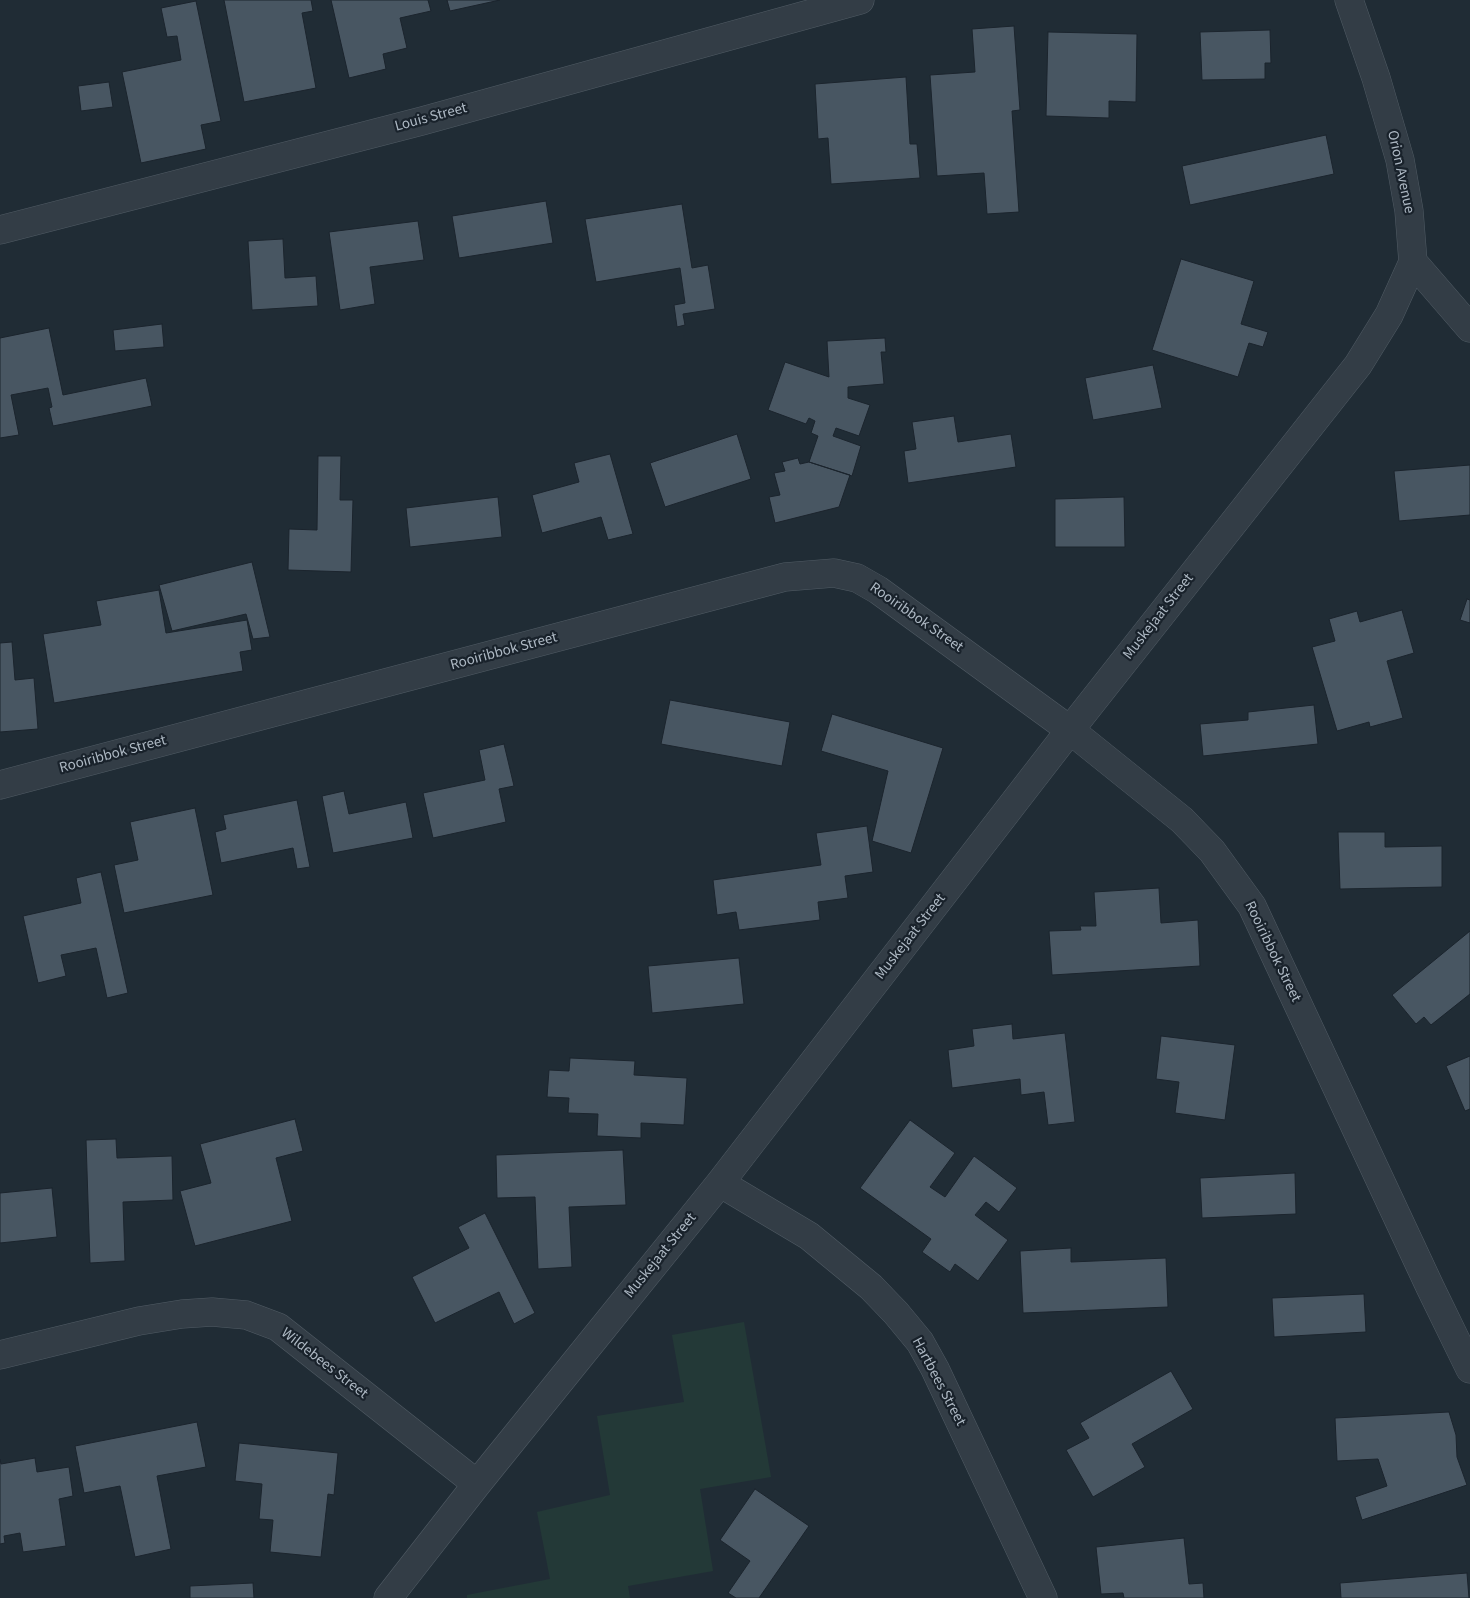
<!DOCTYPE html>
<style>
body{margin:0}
canvas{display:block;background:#202c35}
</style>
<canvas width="1470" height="1598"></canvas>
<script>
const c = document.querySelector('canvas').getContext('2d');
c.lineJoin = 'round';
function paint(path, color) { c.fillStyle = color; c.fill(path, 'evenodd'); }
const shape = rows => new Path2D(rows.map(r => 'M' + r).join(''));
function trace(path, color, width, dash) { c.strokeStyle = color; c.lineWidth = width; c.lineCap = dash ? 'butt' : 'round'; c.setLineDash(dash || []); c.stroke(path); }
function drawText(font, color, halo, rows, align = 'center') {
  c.font = font + ' "Source Sans 3",sans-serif'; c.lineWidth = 4.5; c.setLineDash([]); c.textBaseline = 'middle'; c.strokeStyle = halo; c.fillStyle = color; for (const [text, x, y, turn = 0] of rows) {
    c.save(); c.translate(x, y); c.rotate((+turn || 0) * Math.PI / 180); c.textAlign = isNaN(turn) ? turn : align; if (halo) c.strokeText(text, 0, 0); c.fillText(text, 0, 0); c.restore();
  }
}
paint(shape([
 [744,1322,771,1477,700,1489,713,1571,628,1586,630,1598,467,1598,467,1595,550,1579,537,1512,610,1495,597,1416,684,1402,672,1335]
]), '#233937');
const building = shape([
 [224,0,311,0,313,11,302,13,316,88,244,102,224,0],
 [331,0,428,0,431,11,400,18,407,48,383,54,386,69,349,78,331,0],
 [447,0,500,0,450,11,447,0],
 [196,1,221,121,201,125,206,149,141,163,122,72,181,60,177,36,167,37,161,8,196,1],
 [1014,26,1020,110,1012,111,1019,212,987,214,984,173,937,176,930,75,975,72,972,29,1014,26],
 [1270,30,1271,63,1265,63,1265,79,1202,80,1200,32,1270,30],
 [1048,32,1137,34,1136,102,1109,101,1109,118,1046,116,1048,32],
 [906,77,910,144,917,144,920,178,831,184,828,138,818,139,815,84,906,77],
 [109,82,113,107,81,111,78,86,109,82],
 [1326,135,1334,174,1190,205,1182,166,1326,135],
 [546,201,553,243,459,258,452,216,546,201],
 [682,204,692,268,708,265,715,309,683,314,685,325,677,327,674,305,685,303,680,268,596,282,585,219,682,204],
 [418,221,424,260,370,267,375,304,340,310,329,232,418,221],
 [283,239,285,278,316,276,318,306,252,310,248,241,283,239],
 [1181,259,1254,281,1241,324,1268,332,1263,347,1249,343,1238,377,1152,350,1181,259],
 [162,324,164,347,115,351,113,330,162,324],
 [49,328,63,395,146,378,152,406,53,426,49,408,52,407,48,388,11,395,19,435,0,438,0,338,49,328],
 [885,338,886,352,881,352,884,384,848,387,848,398,870,405,859,436,836,428,833,436,861,446,852,476,809,462,818,436,811,433,815,421,809,418,806,424,768,410,785,362,829,377,827,341,885,338],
 [1153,365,1162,408,1093,420,1085,378,1153,365],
 [954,416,958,442,1011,434,1016,467,908,483,904,451,916,449,912,422,954,416],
 [737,434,751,479,665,507,650,463,737,434],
 [610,454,633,534,608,540,601,517,542,533,532,495,579,482,574,463,610,454],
 [318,456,341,456,340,500,353,500,351,572,288,570,289,529,317,530,318,456],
 [798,458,800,464,809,462,850,475,839,507,775,523,769,497,780,495,774,473,785,471,782,462,798,458],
 [1470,465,1470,515,1399,521,1394,471,1470,465],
 [498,497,502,537,410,547,406,508,498,497],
 [1124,497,1125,547,1055,547,1055,499,1124,497],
 [252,562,270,637,253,639,246,614,172,631,159,585,252,562],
 [159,590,166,633,247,620,252,650,240,652,243,671,54,703,43,634,101,625,96,601,159,590],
 [1467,599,1470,600,1470,623,1460,620,1467,599],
 [1402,610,1414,653,1387,661,1403,718,1370,727,1369,722,1337,731,1312,647,1335,641,1329,619,1357,611,1360,622,1402,610],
 [12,642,15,680,34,678,38,729,0,732,0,643,12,642],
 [670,700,790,722,782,766,661,744,670,700],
 [1314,705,1318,744,1203,756,1200,724,1248,720,1248,712,1314,705],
 [832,714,943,748,911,853,872,841,888,771,821,751,832,714],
 [504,744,514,786,499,789,506,822,433,838,423,793,485,780,479,750,504,744],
 [344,791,349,814,406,802,413,838,333,853,322,796,344,791],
 [297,800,310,867,297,869,293,848,221,863,215,832,226,829,223,815,297,800],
 [195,808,213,895,124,913,114,865,138,860,130,822,195,808],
 [867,826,873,872,845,876,848,898,818,902,820,920,739,930,736,912,717,915,713,880,821,865,816,833,867,826],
 [1338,832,1385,832,1385,847,1442,846,1442,887,1340,889,1338,832],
 [101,872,128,993,107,998,96,948,61,955,66,976,38,983,23,916,81,903,76,878,101,872],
 [1159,888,1161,923,1198,920,1200,966,1052,975,1049,931,1081,930,1080,926,1096,926,1094,892,1159,888],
 [1470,931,1470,994,1431,1025,1424,1017,1416,1024,1392,995,1470,931],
 [739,958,744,1004,652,1013,648,966,739,958],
 [1012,1024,1013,1039,1065,1033,1075,1122,1048,1125,1044,1092,1021,1095,1020,1079,952,1088,948,1050,974,1046,972,1029,1012,1024],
 [1161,1036,1235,1045,1225,1120,1175,1113,1179,1082,1156,1079,1161,1036],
 [1470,1056,1470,1109,1465,1111,1446,1066,1470,1056],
 [570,1058,635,1061,634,1075,687,1078,684,1125,641,1123,641,1138,597,1136,598,1114,568,1113,569,1098,547,1097,549,1070,569,1071,570,1058],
 [295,1119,303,1151,276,1158,292,1221,195,1246,180,1191,211,1183,200,1144,295,1119],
 [910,1120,955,1153,930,1187,945,1197,974,1156,1017,1188,999,1212,986,1202,975,1215,1008,1240,978,1281,955,1264,950,1272,922,1252,931,1239,860,1188,910,1120],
 [116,1139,117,1158,172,1156,173,1200,123,1202,125,1261,90,1263,86,1140,116,1139],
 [623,1150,626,1205,569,1207,572,1267,538,1269,535,1197,497,1198,496,1155,623,1150],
 [1295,1173,1296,1214,1202,1218,1200,1178,1295,1173],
 [52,1188,57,1237,0,1243,0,1193,52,1188],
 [485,1213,535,1313,514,1324,499,1292,435,1323,412,1277,469,1248,458,1227,485,1213],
 [1071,1248,1071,1262,1166,1258,1168,1307,1023,1313,1020,1251,1071,1248],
 [1364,1294,1366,1332,1274,1337,1272,1298,1364,1294],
 [1171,1371,1193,1409,1132,1444,1145,1467,1093,1497,1066,1450,1089,1438,1080,1423,1171,1371],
 [1449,1412,1456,1435,1457,1457,1467,1485,1362,1520,1355,1497,1387,1486,1378,1459,1337,1461,1335,1418,1449,1412],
 [197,1422,206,1467,157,1476,171,1549,135,1557,120,1486,84,1493,75,1446,197,1422],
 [239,1443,338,1453,334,1495,328,1494,321,1557,270,1552,273,1520,259,1519,262,1484,235,1481,239,1443],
 [35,1458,37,1472,69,1467,73,1496,59,1499,66,1546,23,1552,20,1533,4,1536,5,1543,0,1544,0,1459,1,1464,35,1458],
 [755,1489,809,1526,759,1598,736,1598,728,1593,750,1561,720,1540,755,1489],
 [1184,1538,1189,1584,1203,1583,1204,1598,1124,1598,1123,1593,1101,1594,1096,1547,1184,1538],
 [1467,1573,1469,1598,1341,1598,1340,1583,1467,1573],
 [253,1583,254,1598,190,1598,190,1586,253,1583]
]);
paint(building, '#485662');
trace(building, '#1b242d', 1);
const minor = shape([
 [1349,0,1376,78,1400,160,1409,211,1413,262,1470,328],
 [0,230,422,121,860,0],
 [0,785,785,577,834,573,857,578,878,590,1070,730,1182,820,1212,851,1252,906,1430,1287,1470,1369],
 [720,1183,809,1236,871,1287,896,1313,920,1342,935,1369,1043,1598],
 [0,1355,139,1321,182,1314,212,1312,246,1315,278,1327,477,1484],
 [388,1598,477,1484,720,1183,1070,730,1358,365,1389,315,1413,262]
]);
trace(minor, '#505b64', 29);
trace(minor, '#333d46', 28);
drawText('15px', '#adb8c3', '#19222b', [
 ["Louis Street",431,118,-15],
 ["Orion Avenue",1400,172,78],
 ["Muskejaat Street",1159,617,-52],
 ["Rooiribbok Street",916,618,35],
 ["Rooiribbok Street",504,652,-15],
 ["Rooiribbok Street",113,755,-15],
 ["Muskejaat Street",911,937,-52],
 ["Rooiribbok Street",1272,952,64],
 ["Muskejaat Street",661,1256,-51],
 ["Wildebees Street",324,1364,38],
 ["Hartbees Street",938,1382,62]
]);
</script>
